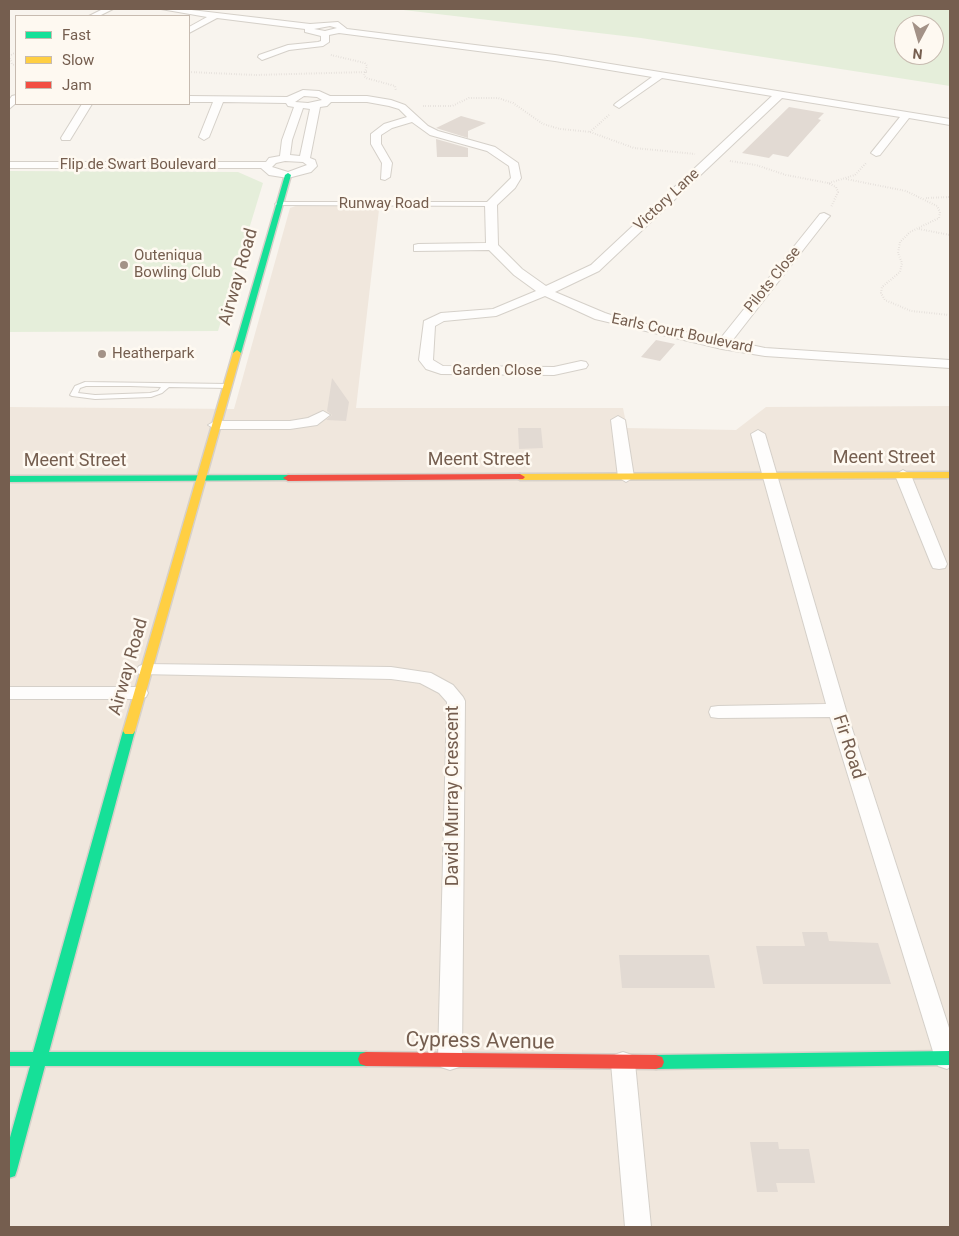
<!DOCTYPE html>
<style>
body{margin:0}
#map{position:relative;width:959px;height:1236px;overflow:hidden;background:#f8f4ee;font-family:Roboto,sans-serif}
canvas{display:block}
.frame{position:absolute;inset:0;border:10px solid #755e4f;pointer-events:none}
.legend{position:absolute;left:15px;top:15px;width:175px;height:90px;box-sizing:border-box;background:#fef9f1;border:1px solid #c7bbb0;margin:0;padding:6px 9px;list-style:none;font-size:15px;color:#755e4f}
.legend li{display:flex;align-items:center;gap:10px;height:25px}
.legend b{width:25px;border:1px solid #c7bbb0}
.north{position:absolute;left:894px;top:15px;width:50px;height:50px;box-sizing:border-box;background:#fef9f1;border:1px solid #c7bbb0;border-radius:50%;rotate:186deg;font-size:14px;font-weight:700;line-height:20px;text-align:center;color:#755e4f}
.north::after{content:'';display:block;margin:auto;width:18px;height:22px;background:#a39287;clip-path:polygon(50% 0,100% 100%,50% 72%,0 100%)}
</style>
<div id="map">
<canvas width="959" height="1236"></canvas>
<div class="frame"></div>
<ul class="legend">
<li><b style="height:6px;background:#16e098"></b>Fast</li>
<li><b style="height:6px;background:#ffcf43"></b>Slow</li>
<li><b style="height:6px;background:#f24e42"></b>Jam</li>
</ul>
<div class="north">N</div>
</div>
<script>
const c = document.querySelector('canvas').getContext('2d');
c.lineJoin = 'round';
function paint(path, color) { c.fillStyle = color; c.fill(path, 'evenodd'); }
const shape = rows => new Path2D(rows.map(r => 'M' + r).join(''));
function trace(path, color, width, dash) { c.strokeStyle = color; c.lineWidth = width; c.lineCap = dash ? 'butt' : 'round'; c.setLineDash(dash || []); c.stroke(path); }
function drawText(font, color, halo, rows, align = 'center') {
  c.font = font + ' Roboto,sans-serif'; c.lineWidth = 5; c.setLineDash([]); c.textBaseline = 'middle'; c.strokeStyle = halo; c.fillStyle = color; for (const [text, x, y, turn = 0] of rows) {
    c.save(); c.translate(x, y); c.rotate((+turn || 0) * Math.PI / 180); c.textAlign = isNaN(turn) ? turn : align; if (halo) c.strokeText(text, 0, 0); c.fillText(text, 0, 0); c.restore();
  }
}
paint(shape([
 [309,201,380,201,356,408,623,408,627,428,736,430,766,407,950,406,950,1227,9,1227,9,407,234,409,290,208]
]), '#f0e7dd');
paint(shape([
 [395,9,950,9,950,86,641,38],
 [904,25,934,25,934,55,904,55],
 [9,171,238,172,263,183,218,331,9,332]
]), '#e5eeda');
paint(shape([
 [789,107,824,113,818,119,821,120,788,157,773,154,769,158,742,153],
 [461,116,486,123,468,131,468,138,436,128],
 [436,139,468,148,468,157,437,157],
 [656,340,675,344,660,361,641,357],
 [332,378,349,402,346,421,326,420,332,415,327,411],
 [518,428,541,428,543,448,519,449],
 [802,932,827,932,829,941,878,943,891,984,763,984,756,946,805,946],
 [619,955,709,955,715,988,622,988],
 [750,1142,778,1142,779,1149,809,1149,815,1183,776,1183,778,1192,757,1192]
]), '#e2dad3');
const lane = shape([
 [278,202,491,202,494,204,491,206,276,205,275,204,278,202],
 [85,382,228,384,231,386,228,388,169,387,162,393,151,397,95,399,72,396,70,395,75,386,85,382],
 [86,386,130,386,161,387,158,391,150,393,95,395,78,393,80,388,86,386]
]);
const street = shape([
 [103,9,113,9,99,16,89,16,103,9],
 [161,9,183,9,310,24,338,22,347,29,555,55,950,119,950,125,909,118,880,155,876,156,871,153,900,117,782,98,599,271,555,292,605,313,626,320,720,339,820,214,824,213,830,216,828,218,732,341,765,348,950,360,950,368,765,356,722,349,595,319,545,296,496,316,444,321,435,326,433,360,443,366,554,367,581,361,586,362,588,365,586,368,554,375,441,374,426,369,419,360,424,321,441,313,493,309,536,291,514,275,489,250,414,251,414,245,418,244,486,243,485,204,511,178,509,166,487,151,430,135,412,122,392,128,381,135,381,144,392,163,390,177,385,180,381,179,382,163,371,144,371,134,384,124,407,117,399,109,389,106,367,102,331,102,327,106,320,107,310,158,315,160,317,166,311,172,288,178,269,175,261,168,9,168,9,162,266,162,269,158,280,156,282,140,294,107,288,106,286,103,223,102,209,137,204,140,199,137,213,102,189,102,189,96,287,97,303,90,319,91,330,96,367,96,391,100,405,105,428,126,438,131,495,147,518,163,521,178,515,188,497,205,498,245,522,269,546,286,591,265,772,96,662,78,619,108,614,105,616,103,652,77,555,61,339,33,329,35,329,42,323,46,289,50,262,60,258,57,259,55,288,45,318,42,321,41,321,36,305,32,305,29,217,18,189,33,189,27,207,17,161,9],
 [330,26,337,28,325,31,314,29,330,26],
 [304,96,317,97,322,100,308,103,295,102,304,96],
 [303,108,310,109,300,156,290,155,292,140,303,108],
 [285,161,303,162,307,165,288,172,272,167,276,163,285,161],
 [16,95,16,103,9,109,9,100,12,96,16,95],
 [82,104,92,104,70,140,62,140,61,138,82,104],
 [323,411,330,415,317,425,290,429,215,429,208,425,215,421,290,421,308,418,323,411],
 [618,416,625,420,634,477,626,482,618,477,611,420,618,416],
 [758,430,765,434,846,710,950,1031,950,1067,947,1069,938,1066,935,1058,830,717,718,718,711,717,709,712,711,707,718,706,826,704,751,434,758,430],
 [903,470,911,475,947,564,945,568,939,569,933,568,931,564,895,475,903,470],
 [145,664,391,667,431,673,453,685,463,697,465,701,462,1059,459,1067,450,1070,441,1067,438,1059,447,702,439,693,420,683,391,679,139,674,136,670,139,666,145,664],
 [9,687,139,687,146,689,148,693,146,697,139,699,9,699,9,687],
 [623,1052,632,1055,635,1063,651,1227,625,1227,611,1063,614,1055,623,1052]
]);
const fast = shape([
 [288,173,291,175,241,353,240,355,234,355,233,353,285,175,288,173],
 [288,475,291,476,293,478,291,480,9,482,9,476,288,475],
 [129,727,133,728,135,731,49,1052,366,1052,372,1054,374,1059,372,1064,366,1066,45,1066,17,1170,15,1176,9,1178,9,1141,30,1066,9,1066,9,1052,33,1052,123,731,125,728,129,727],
 [950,1051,950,1065,656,1069,650,1067,648,1062,650,1057,656,1055,950,1051]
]);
const slow = shape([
 [237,350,241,353,135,731,133,734,125,734,123,731,233,353,237,350],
 [950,472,950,478,520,480,515,477,520,474,950,472]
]);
const jam = shape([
 [520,474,525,477,523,479,288,481,283,478,288,475,520,474],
 [366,1052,656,1055,662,1057,664,1062,662,1067,656,1069,366,1066,360,1064,358,1059,360,1054,366,1052]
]);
trace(lane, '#d5d0c9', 2);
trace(street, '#d5d0c9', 2);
trace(fast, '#d6d0c9', 3);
trace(slow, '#d6d0c9', 3);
trace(jam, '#d6d0c9', 3);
trace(shape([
 [331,55,365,63,367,66,364,76,366,78,395,86,396,91],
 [9,56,12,64,16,66],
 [9,56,16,52],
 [189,72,255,75,367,72],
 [423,106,452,106,469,98,498,98,513,103,543,124,560,129,590,132,634,148,695,154],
 [590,132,610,114],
 [730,161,756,165,786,175,828,183,836,187,838,192,831,207],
 [846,179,906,191,937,206,940,212,939,218,910,232,900,242,898,253,902,263,900,272,882,287,881,293,885,300,911,311,950,315],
 [829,183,855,175,866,163],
 [926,198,950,197],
 [919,229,950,235]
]), '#dad4d0', 2, [0.5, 2]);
paint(lane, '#fefdfc');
paint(street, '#fefdfc');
paint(fast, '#16e098');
paint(slow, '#ffcf43');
paint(jam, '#f24e42');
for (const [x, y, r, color] of [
 [124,265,5,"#a39287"],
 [102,354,5,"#a39287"]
]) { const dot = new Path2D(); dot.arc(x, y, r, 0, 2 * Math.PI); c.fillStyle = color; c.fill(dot); trace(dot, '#fef9f1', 2); }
drawText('15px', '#755e4f', '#fef9f1', [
 ["Flip de Swart Boulevard",138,165],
 ["Victory Lane",667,200,-43],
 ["Runway Road",384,204],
 ["Pilots Close",773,280,-51],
 ["Earls Court Boulevard",682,334,12],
 ["Garden Close",497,371]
]);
drawText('15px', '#755e4f', '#fef9f1', [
 ["Outeniqua",134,256],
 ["Bowling Club",134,273],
 ["Heatherpark",112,354]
], 'left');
drawText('18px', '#755e4f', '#fef9f1', [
 ["Airway Road",239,277,-74],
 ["Meent Street",884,458],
 ["Meent Street",479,460],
 ["Meent Street",75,461],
 ["Airway Road",129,667,-74],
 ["Fir Road",848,747,72],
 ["David Murray Crescent",453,796,-90]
]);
drawText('21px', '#755e4f', '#fef9f1', [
 ["Cypress Avenue",480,1042,1]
]);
</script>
